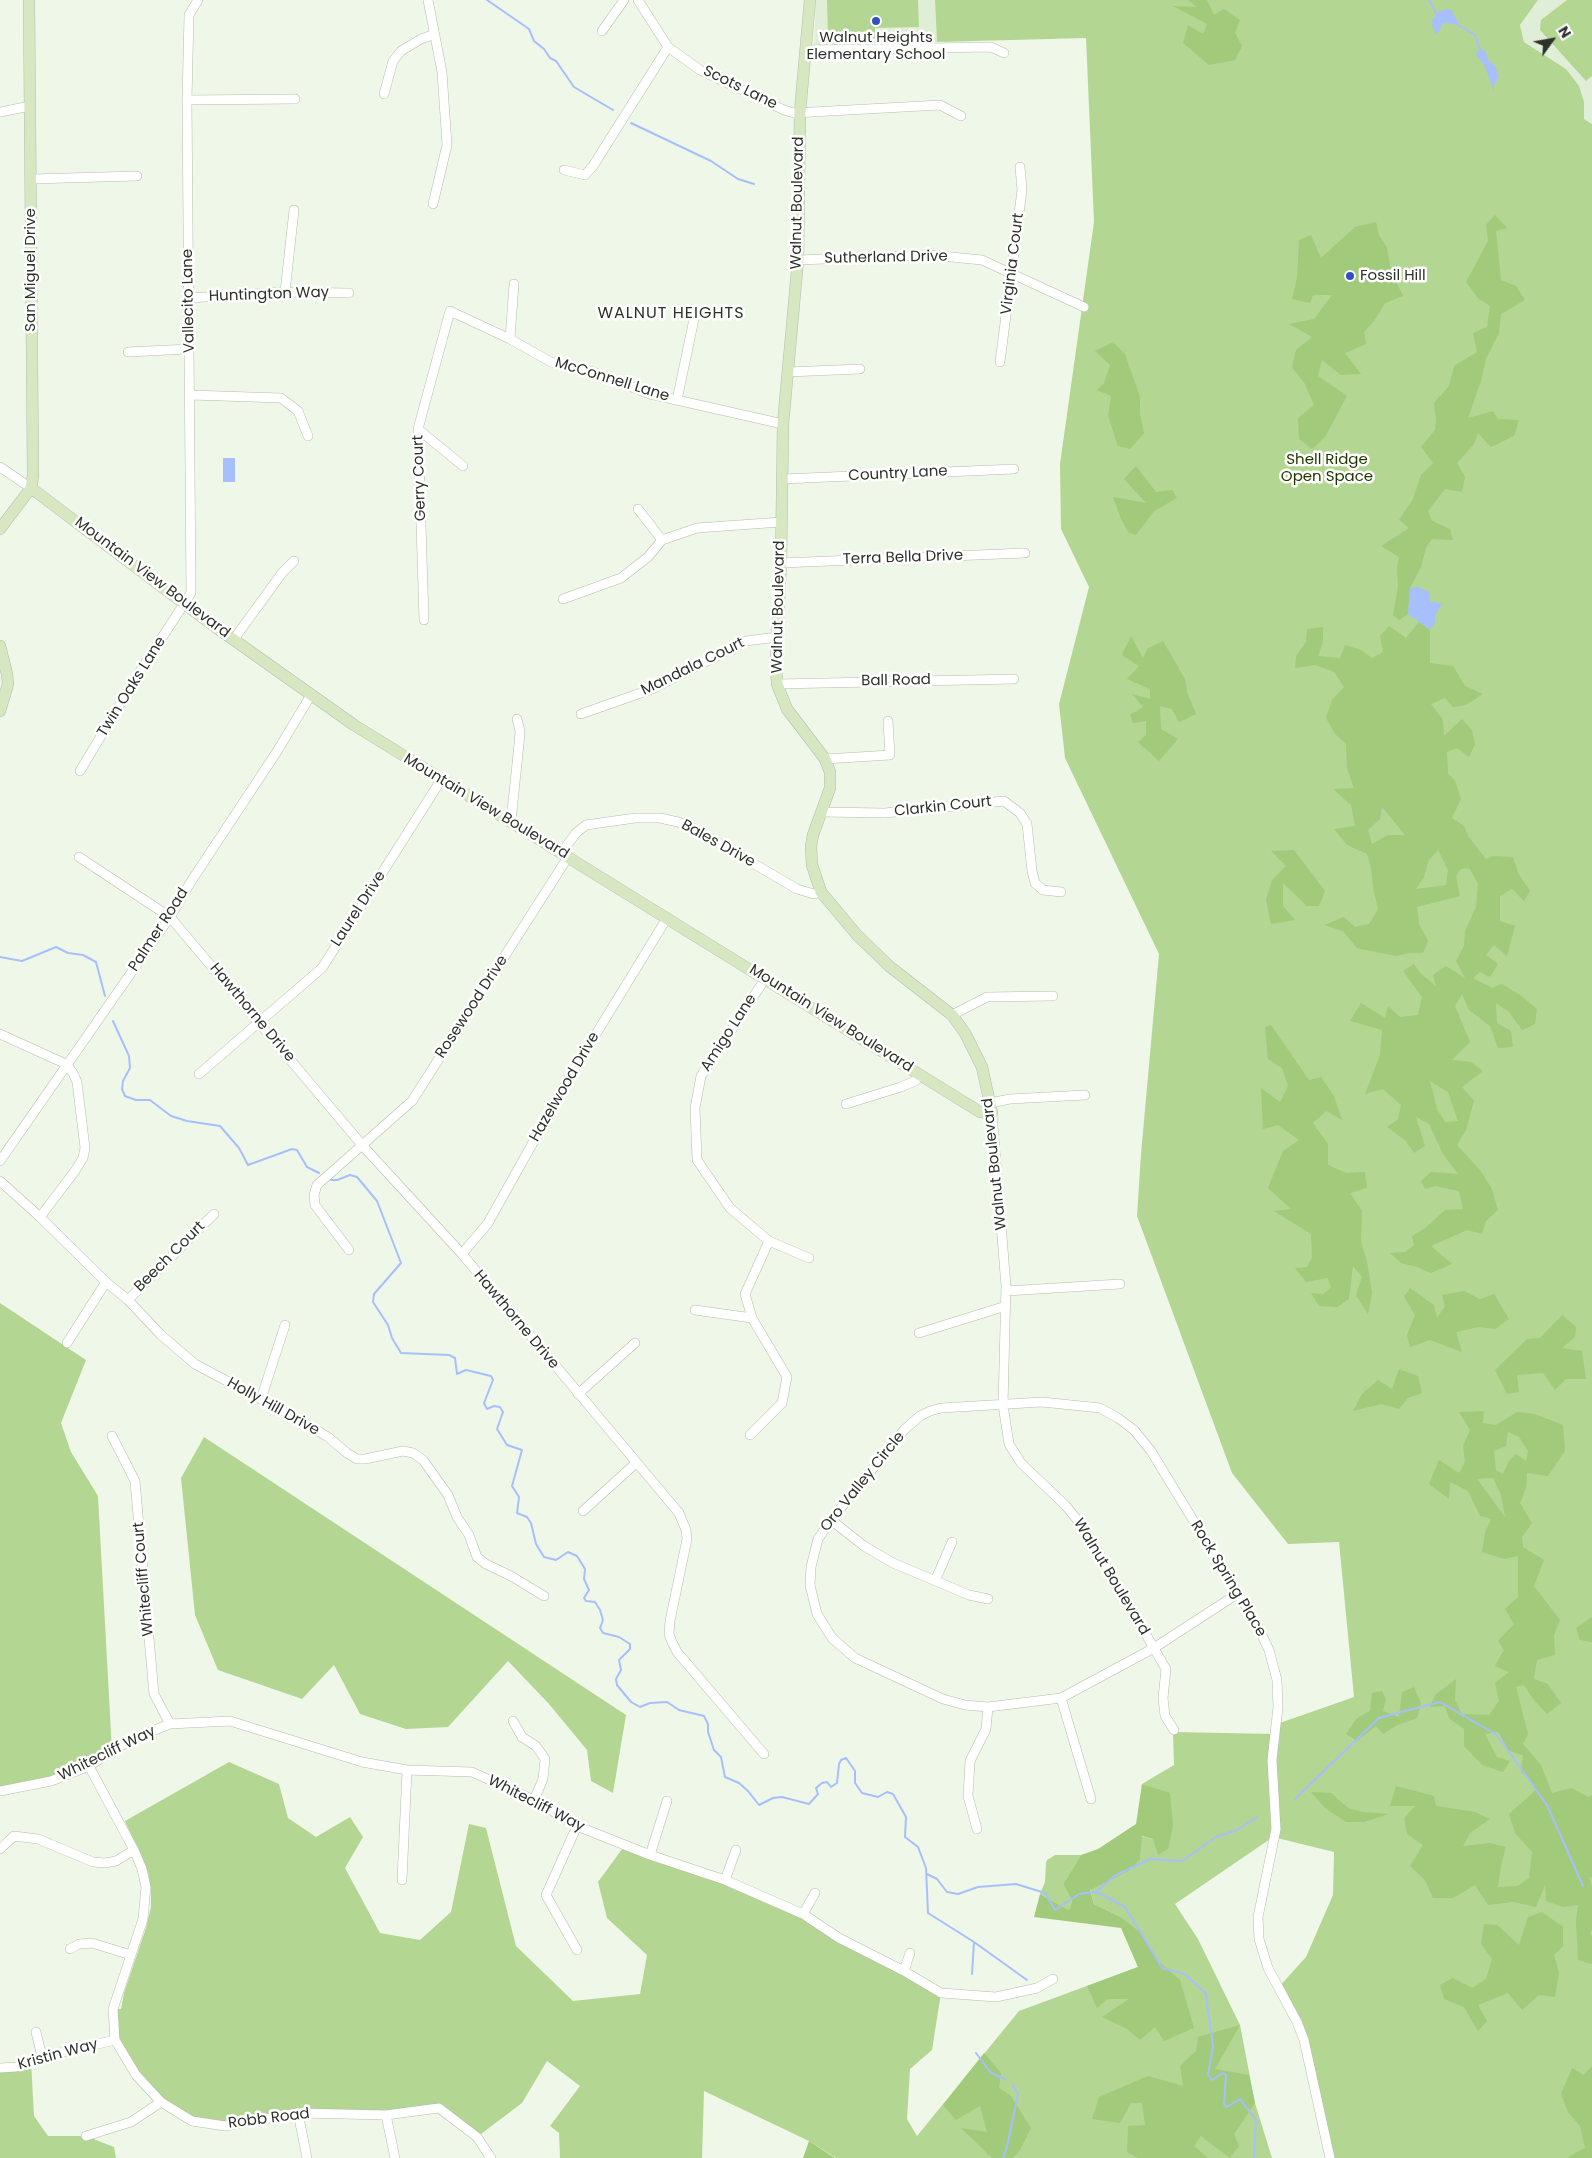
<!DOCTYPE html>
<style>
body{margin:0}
#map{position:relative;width:1592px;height:2158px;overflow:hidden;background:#eff8e8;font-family:Poppins,sans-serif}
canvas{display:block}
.north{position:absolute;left:1527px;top:15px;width:50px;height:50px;-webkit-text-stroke:4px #fff;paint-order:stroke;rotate:58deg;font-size:14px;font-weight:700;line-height:20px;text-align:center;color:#2d312a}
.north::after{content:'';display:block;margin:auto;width:18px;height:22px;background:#2d312a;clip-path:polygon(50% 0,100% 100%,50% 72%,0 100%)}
</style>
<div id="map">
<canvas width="1592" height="2158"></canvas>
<div class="north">N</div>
</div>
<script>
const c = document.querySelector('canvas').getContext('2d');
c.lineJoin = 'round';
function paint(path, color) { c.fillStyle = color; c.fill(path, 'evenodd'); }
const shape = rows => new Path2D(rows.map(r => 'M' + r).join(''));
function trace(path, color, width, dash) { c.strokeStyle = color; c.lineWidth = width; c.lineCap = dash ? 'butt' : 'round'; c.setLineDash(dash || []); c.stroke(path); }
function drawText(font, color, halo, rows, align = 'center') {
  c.font = font + ' Poppins,sans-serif'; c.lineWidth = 5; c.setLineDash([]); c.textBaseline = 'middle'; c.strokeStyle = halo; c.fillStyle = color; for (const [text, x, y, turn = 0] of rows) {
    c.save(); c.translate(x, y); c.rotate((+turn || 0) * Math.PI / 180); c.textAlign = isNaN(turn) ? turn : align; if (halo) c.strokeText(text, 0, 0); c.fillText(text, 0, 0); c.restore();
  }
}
paint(shape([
 [816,0,935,0,937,42,814,47],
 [1538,0,1592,0,1592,124,1584,119,1584,102,1566,69,1524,42,1520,25]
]), '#e1eed7');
paint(shape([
 [827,0,918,0,919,27,875,28,875,38,831,40,828,38],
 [935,0,1538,0,1520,25,1524,42,1566,69,1579,86,1584,102,1584,119,1592,124,1592,2158,1330,2158,1304,2040,1278,1988,1306,1957,1333,1895,1334,1852,1273,1837,1175,1904,1198,1939,1240,2025,1255,2103,1272,2158,836,2158,809,2141,704,2091,702,2158,560,2158,559,2133,550,2126,580,2086,547,2061,522,2103,477,2137,439,2108,386,2115,298,2113,225,2126,192,2121,161,2102,115,2040,113,2009,121,2009,124,1993,146,1928,151,1907,151,1890,148,1872,125,1821,229,1762,279,1784,288,1818,316,1837,350,1817,363,1837,345,1868,380,1933,420,1940,451,1912,469,1824,486,1828,516,1946,573,2001,640,1994,647,1955,607,1918,598,1882,625,1845,803,1914,941,1993,932,2050,910,2069,907,2119,917,2136,1019,2011,1138,1967,1119,1916,1094,1904,1090,1889,1131,1870,1140,1860,1141,1836,1153,1839,1170,1794,1142,1784,1174,1765,1173,1732,1275,1734,1277,1724,1354,1697,1339,1542,1288,1544,1232,1473,1137,1216,1141,1154,1159,954,1065,758,1059,704,1089,587,1061,529,1060,464,1094,222,1086,38,937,42],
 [1567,0,1592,0,1592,76,1586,81,1540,30,1541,20],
 [0,1303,86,1360,61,1423,71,1452,98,1496,112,1751,89,1766,0,1791],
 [204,1437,626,1715,613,1793,591,1781,587,1750,549,1704,508,1661,448,1727,406,1729,360,1714,334,1665,302,1699,218,1670,195,1615,181,1478],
 [1055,1855,1081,1855,1063,1884,1072,1901,1069,1910,1040,1894,1045,1882,1046,1863,1047,1860],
 [31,2061,34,2116,48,2136,86,2136,114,2147,116,2158,0,2158,0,2068]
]), '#b3d693');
paint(shape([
 [1188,0,1207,0,1214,15,1224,9,1240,20,1235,33,1242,46,1235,60,1209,65,1183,43,1188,25,1203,34,1207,24,1173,6,1197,7],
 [1495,215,1507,228,1496,231,1501,280,1516,286,1525,300,1501,314,1499,333,1486,359,1481,381,1468,418,1493,411,1498,419,1519,420,1514,436,1491,447,1478,433,1474,444,1457,463,1465,477,1462,492,1445,489,1428,511,1432,521,1450,529,1453,540,1432,539,1426,548,1421,567,1410,588,1408,614,1399,620,1393,615,1398,587,1397,567,1399,557,1381,546,1409,528,1399,520,1413,499,1421,475,1433,463,1421,447,1435,430,1436,419,1434,403,1449,386,1454,366,1477,352,1473,333,1487,327,1490,306,1478,298,1466,282,1488,241,1486,225],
 [1376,222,1379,235,1387,248,1391,271,1403,296,1385,303,1374,321,1364,332,1366,344,1345,353,1361,374,1341,375,1322,360,1318,376,1347,396,1325,437,1312,449,1299,439,1298,418,1314,405,1305,384,1292,367,1296,350,1312,337,1289,324,1314,319,1332,295,1313,295,1310,303,1292,299,1297,278,1299,240,1311,235,1321,258,1355,227],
 [1113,342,1125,354,1140,397,1140,414,1144,433,1130,449,1118,446,1108,416,1111,396,1097,390,1104,383,1110,365,1095,351],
 [1136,466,1156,492,1172,490,1177,498,1154,511,1136,535,1128,532,1121,519,1113,497,1146,503,1124,479],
 [1419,622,1430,630,1430,663,1453,666,1465,686,1483,694,1466,705,1453,707,1445,698,1431,704,1443,720,1444,736,1462,719,1472,730,1475,744,1469,757,1457,748,1447,752,1448,773,1455,781,1461,799,1452,818,1464,826,1468,836,1486,859,1493,856,1513,857,1518,873,1530,891,1524,901,1512,889,1500,896,1500,921,1515,926,1507,956,1494,945,1486,955,1498,964,1490,977,1480,972,1473,978,1492,988,1502,984,1520,995,1537,1009,1535,1024,1522,1030,1509,1012,1496,1003,1497,1023,1511,1031,1513,1047,1498,1048,1490,1026,1469,1010,1462,994,1455,1006,1470,1042,1452,1060,1471,1062,1483,1071,1462,1087,1474,1101,1466,1130,1457,1145,1480,1170,1492,1189,1498,1210,1486,1221,1482,1234,1467,1230,1431,1246,1452,1264,1431,1273,1417,1267,1401,1263,1390,1253,1405,1252,1414,1245,1412,1236,1424,1229,1445,1210,1463,1209,1459,1191,1435,1186,1425,1189,1421,1181,1431,1172,1458,1174,1443,1154,1429,1124,1416,1117,1425,1146,1414,1153,1406,1141,1387,1127,1398,1119,1401,1105,1383,1089,1365,1094,1380,1055,1382,1030,1350,1021,1361,1003,1385,1018,1388,1006,1400,1017,1418,1015,1422,997,1403,971,1414,964,1421,974,1436,986,1433,975,1446,966,1465,978,1456,961,1464,946,1465,931,1476,907,1478,884,1470,869,1465,868,1460,870,1456,876,1460,896,1417,907,1419,924,1428,941,1423,953,1409,953,1396,956,1357,948,1343,931,1324,925,1344,917,1355,927,1369,924,1378,909,1373,887,1371,868,1367,854,1347,845,1334,829,1355,826,1351,805,1333,789,1354,788,1347,768,1346,744,1335,734,1326,718,1332,700,1344,687,1334,672,1315,665,1295,668,1296,656,1306,642,1307,629,1323,627,1323,642,1318,656,1340,658,1345,645,1361,650,1372,658,1383,652,1380,636,1389,626,1406,638],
 [1382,807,1405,835,1388,835,1372,844,1368,830,1380,819],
 [1438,850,1448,870,1446,885,1416,889,1424,877,1429,860],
 [1430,1081,1448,1092,1458,1121,1445,1122,1437,1109],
 [1131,636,1143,658,1148,648,1163,641,1185,679,1187,692,1196,714,1179,722,1172,709,1160,706,1161,729,1178,739,1159,761,1138,742,1146,735,1146,721,1133,723,1130,715,1143,707,1132,694,1150,699,1150,689,1127,679,1139,666,1122,655],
 [1294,850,1325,891,1319,906,1307,906,1283,883,1283,906,1295,920,1271,924,1266,900,1272,880,1286,866,1271,851],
 [1271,1025,1309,1080,1321,1077,1334,1096,1342,1120,1326,1111,1313,1123,1328,1144,1328,1165,1346,1173,1365,1172,1367,1188,1350,1193,1362,1211,1361,1242,1367,1261,1372,1293,1368,1314,1356,1295,1362,1277,1353,1266,1349,1299,1337,1307,1319,1306,1311,1293,1323,1294,1331,1288,1328,1278,1306,1282,1295,1268,1307,1267,1312,1258,1311,1234,1274,1211,1291,1209,1268,1188,1283,1151,1299,1140,1278,1125,1263,1129,1261,1088,1280,1102,1288,1086,1282,1068,1268,1059,1265,1027],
 [1410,1288,1434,1305,1437,1318,1445,1306,1442,1295,1464,1291,1480,1299,1494,1294,1509,1319,1495,1329,1478,1327,1456,1332,1462,1352,1430,1340,1410,1347,1407,1335,1415,1315,1404,1297],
 [1562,1315,1576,1327,1575,1337,1562,1348,1582,1351,1586,1379,1566,1379,1555,1390,1543,1373,1517,1375,1519,1392,1507,1394,1495,1370,1527,1339,1540,1338],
 [1399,1369,1418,1376,1422,1393,1408,1398,1399,1409,1381,1404,1353,1411,1362,1394,1378,1380,1392,1389],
 [1484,1411,1483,1423,1496,1425,1517,1412,1535,1414,1563,1425,1565,1451,1548,1476,1527,1473,1526,1488,1520,1503,1532,1523,1522,1537,1523,1547,1544,1560,1534,1586,1560,1620,1554,1635,1555,1655,1537,1660,1534,1679,1548,1684,1561,1703,1547,1714,1533,1699,1524,1685,1516,1687,1528,1734,1523,1744,1541,1765,1552,1793,1571,1788,1589,1797,1592,1795,1592,1878,1589,1877,1592,1886,1592,1929,1590,1934,1592,1936,1592,1964,1578,1960,1576,1921,1578,1905,1563,1907,1546,1901,1545,1885,1536,1907,1513,1902,1488,1905,1475,1885,1453,1898,1433,1898,1425,1880,1410,1866,1423,1845,1407,1834,1404,1818,1415,1806,1390,1806,1396,1786,1434,1796,1436,1806,1475,1812,1490,1819,1470,1833,1463,1846,1490,1843,1506,1847,1501,1865,1498,1887,1518,1886,1529,1878,1532,1852,1515,1833,1509,1814,1536,1790,1521,1771,1523,1755,1509,1751,1498,1732,1485,1734,1497,1757,1510,1761,1503,1772,1482,1765,1464,1746,1464,1729,1449,1718,1445,1706,1430,1707,1435,1695,1456,1679,1455,1700,1462,1714,1489,1715,1499,1701,1495,1683,1509,1672,1495,1666,1504,1650,1498,1641,1514,1624,1505,1609,1518,1597,1518,1556,1504,1559,1482,1552,1485,1533,1491,1519,1480,1516,1468,1491,1450,1482,1449,1499,1429,1484,1439,1460,1459,1473,1465,1462,1463,1446,1470,1430,1459,1412],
 [1508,1432,1519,1437,1528,1451,1526,1461,1516,1454,1509,1461,1503,1474,1496,1470,1494,1451,1506,1446],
 [1493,1478,1501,1495,1505,1517,1477,1479],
 [1592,1617,1592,1642,1580,1640,1576,1628],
 [1414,1687,1421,1703,1417,1718,1395,1726,1383,1734,1376,1726,1357,1741,1346,1734,1356,1719,1370,1711,1372,1693,1382,1691,1386,1699,1383,1711,1399,1717,1402,1692],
 [1142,1784,1170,1793,1173,1826,1168,1849,1158,1855,1153,1839,1142,1836,1140,1860,1131,1870,1090,1890,1094,1904,1119,1916,1141,1933,1160,1963,1180,1980,1194,2028,1164,2041,1155,2027,1140,2040,1127,2029,1102,2017,1129,1999,1108,1999,1097,2008,1087,1986,1138,1967,1121,1928,1034,1917,1040,1894,1069,1910,1072,1901,1063,1884,1081,1855,1098,1849,1136,1824],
 [1311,1792,1331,1793,1348,1808,1363,1812,1389,1814,1364,1822,1346,1822,1325,1808],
 [1542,1912,1563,1927,1563,1946,1554,1955,1559,1973,1555,1997,1539,1995,1522,2010,1508,1993,1478,2005,1487,2021,1478,2031,1464,2007,1444,1999,1440,1985,1453,1978,1472,1988,1486,1979,1492,1959,1481,1944,1484,1924,1497,1925,1519,1945,1528,1917],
 [1240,2025,1215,2069,1249,2075,1255,2103,1234,2134,1239,2146,1230,2158,1201,2136,1194,2146,1208,2158,1138,2158,1127,2152,1128,2126,1145,2125,1142,2103,1131,2103,1120,2123,1092,2119,1099,2097,1148,2076,1183,2086,1180,2066,1196,2051,1198,2037],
 [984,2053,1001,2073,999,2088,1011,2096,1031,2128,1020,2150,1013,2158,992,2158,961,2128,987,2132,980,2106,956,2120,943,2105],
 [1592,2066,1592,2158,1569,2158,1568,2157,1585,2148,1580,2126,1568,2112,1561,2094,1572,2068,1584,2075],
 [809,2141,835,2158,836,2158,803,2158]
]), '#a1ca7a');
paint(shape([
 [1445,9,1451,10,1457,20,1457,24,1443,23,1439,32,1436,34,1432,24,1432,20,1440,11],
 [1480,49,1485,51,1489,61,1495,66,1499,77,1494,85,1494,92,1484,64,1478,58,1476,53],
 [223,458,235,458,235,482,223,482],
 [1419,587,1429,592,1430,601,1442,604,1435,615,1435,622,1430,630,1408,614,1410,588]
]), '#a7bffd');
trace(shape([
 [487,0,529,29,534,41,544,49,550,58,556,61,574,87,613,110],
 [1429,0,1437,15],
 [1455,23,1475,35,1480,49],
 [631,123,711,161,738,179,754,184],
 [0,957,22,961,56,947,68,953,83,955,96,962,105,996],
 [113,1021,129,1056,130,1068,123,1081,122,1089,125,1096,136,1100,150,1100,171,1116,187,1121,220,1126,239,1148,248,1165,292,1149,297,1150,307,1167,319,1173],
 [331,1180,337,1180,350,1175,357,1177,377,1201,401,1263,374,1294,373,1302,388,1325,392,1338,401,1353,449,1355,455,1358,457,1374,466,1370,491,1376,493,1380,484,1403,487,1409,494,1406,500,1407,503,1412,497,1429,507,1445,522,1450,512,1486,519,1497,517,1513,527,1517,531,1523,536,1544,544,1557,556,1560,568,1552,577,1556,585,1569,584,1579,589,1590,584,1598,586,1601,595,1602,600,1610,603,1620,600,1628,603,1633,619,1637,630,1644,630,1649,619,1660,621,1670,616,1679,617,1685,631,1702,640,1707,650,1703,667,1702,679,1710,704,1716,708,1724,708,1732,714,1750,721,1757,725,1777,739,1783,748,1791,759,1805,773,1798,782,1797,809,1804,818,1794,816,1788,822,1783,827,1782,831,1787,837,1783,839,1764,841,1760,846,1758,855,1771,855,1783,862,1793,878,1797,887,1792,893,1794,906,1817,905,1837,918,1847,926,1868,928,1913,974,1942,1027,1980],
 [1295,1799,1379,1718,1440,1702,1497,1735,1547,1805,1583,1886],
 [927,1874,937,1879,947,1892,958,1894,978,1887,1016,1884,1045,1893,1055,1910,1079,1894,1096,1892,1114,1876,1150,1859,1182,1861,1216,1837,1237,1830,1257,1817],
 [1097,1892,1125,1907,1162,1968,1185,1974,1206,1994,1213,2046,1208,2075,1212,2080,1223,2073,1226,2075,1224,2104,1227,2107,1240,2099,1256,2120,1254,2158],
 [972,1974,974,1942],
 [976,2053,991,2073,1005,2079],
 [1003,2158,1007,2147,1018,2094,1013,2085]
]), '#a7bffd', 2);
const street = shape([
 [428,0,442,72,447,145,433,204],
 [638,0,668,47,700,70,784,110,794,113,940,105,961,116],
 [602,31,624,0],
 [805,50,991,47,1004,53],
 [384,94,393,61,401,51,421,39,435,34],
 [187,100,295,99],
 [0,112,30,106],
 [564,170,585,175,593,166,668,47],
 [31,179,137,176],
 [798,260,931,255,982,260,1084,307],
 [285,292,294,210],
 [189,298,285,292,349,293],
 [510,339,514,284],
 [128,352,189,349],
 [1000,362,1022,190,1020,167],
 [788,372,860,369],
 [191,395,281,398,298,411,308,436],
 [677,400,694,319],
 [418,429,463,466],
 [0,467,31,488],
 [783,479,1014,469],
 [638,509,662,540],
 [781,563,1025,553],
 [563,599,621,578,648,557,662,540,697,528,781,522],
 [424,620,418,429,450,311,510,339,551,362,590,371,650,394,783,424],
 [234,639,282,573,294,561],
 [777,684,1014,679],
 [581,714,652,689,746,641,777,637],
 [825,759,890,755,888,721],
 [80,771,137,676,191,593,187,100,189,15,198,0],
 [822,812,885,813,1004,801,1020,813,1027,824,1032,871,1035,883,1043,890,1061,892],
 [511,821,519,744,520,731,517,719],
 [562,852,576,833,586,825,635,818,660,818,678,822,693,828,797,889,814,894,821,892],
 [79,857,170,917,362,1145,462,1254,679,1513,686,1530,687,1539,670,1621,669,1634,672,1642,677,1652,764,1754],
 [765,979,701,1076,695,1108,697,1160,730,1208,769,1241,809,1258],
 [952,1015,987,997,1053,996],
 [0,1034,66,1064,73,1073,77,1082,85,1148,83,1158,75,1171,40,1217],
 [199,1074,322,968,441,780],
 [990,1103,1010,1099,1085,1095],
 [846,1104,901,1087,915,1081,921,1075],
 [992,1113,1006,1286,1003,1405,1009,1444,1021,1463,1066,1506,1084,1528,1166,1669,1163,1698,1165,1716,1174,1730],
 [0,1161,170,917,192,880,276,753,311,695],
 [0,1181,40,1217,106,1282,128,1300,161,1335,195,1364,298,1419,328,1437,347,1453,357,1459,365,1459,403,1451,413,1453,423,1460,448,1495,457,1517,469,1535,477,1557,486,1564,511,1576,544,1596],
 [349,1250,315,1205,314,1195,317,1185,412,1101,568,857],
 [462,1254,488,1223,569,1078,667,918],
 [1006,1291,1120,1284],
 [128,1300,214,1214],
 [695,1310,752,1318,745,1294,769,1241],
 [919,1333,1006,1306],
 [67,1343,106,1282],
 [578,1394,635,1343],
 [261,1399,285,1325],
 [750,1435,782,1403,787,1377,752,1318],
 [112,1436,135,1481,154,1694,170,1724],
 [583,1511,636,1463],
 [831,1520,864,1546,893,1563,969,1595,988,1599],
 [935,1581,952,1542],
 [1237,1594,1154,1648,1061,1698,988,1707,965,1705,943,1699,855,1658,832,1638,817,1614,810,1585,811,1567,818,1539,831,1520,904,1430,920,1416,930,1411,941,1408,1042,1402,1100,1408,1118,1418,1134,1430,1151,1451,1257,1625,1269,1650,1277,1680,1278,1707,1272,1760,1276,1829,1258,1917,1259,1939,1268,1968,1297,2022,1304,2040,1330,2158],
 [1061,1698,1091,1799],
 [513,1721,522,1737,536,1746,545,1759,543,1779,534,1800],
 [89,1766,134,1850,142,1869,146,1887,143,1919,113,2009,115,2040,136,2075,161,2102,192,2121,225,2126,298,2113,386,2115,439,2108,477,2137,491,2158],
 [0,1791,51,1781,89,1766,132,1739,170,1724,230,1721,362,1762,407,1770,472,1772,534,1800,577,1826,650,1855,725,1880,803,1914,839,1938,904,1971,941,1993,996,1997,1037,1988,1053,1979],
 [977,1829,968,1796,970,1761,986,1729,988,1707],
 [0,1849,14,1836,38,1839,93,1862,105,1863,116,1861,134,1850],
 [650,1855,667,1801],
 [402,1880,407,1770],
 [725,1880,736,1850],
 [803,1914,815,1893],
 [70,1949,79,1944,92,1943,131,1955],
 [577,1950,546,1895,577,1826],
 [904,1971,910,1953],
 [36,2032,42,2057],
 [0,2068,16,2067,42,2057,115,2040],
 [298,2113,307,2158],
 [386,2115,395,2158],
 [86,2136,131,2122,161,2102]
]);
const secondary = shape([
 [31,488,210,623,354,725,980,1112,992,1113,982,1067,965,1033,952,1015,889,966,857,935,821,892,812,865,811,846,813,835,830,788,830,772,825,759,787,709,777,684,776,661,781,563,783,424,798,260,800,112,810,0],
 [0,529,31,488,33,476,29,0],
 [0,646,7,674,8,684,0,711]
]);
trace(street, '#b4bdad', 10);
trace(secondary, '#b4bdad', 12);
trace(street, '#fff', 9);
trace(secondary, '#d6e7c1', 11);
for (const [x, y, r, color] of [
 [876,21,5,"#3350c1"],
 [1350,276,5,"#3350c1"]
]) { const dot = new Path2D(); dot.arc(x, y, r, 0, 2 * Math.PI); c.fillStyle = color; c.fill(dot); trace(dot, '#fff', 2); }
drawText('15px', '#2d312a', '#fff', [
 ["Walnut Heights",876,38],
 ["Elementary School",876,55],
 ["Fossil Hill",1360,276,"left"]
]);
drawText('15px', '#2d312a', '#fff', [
 ["Scots Lane",740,88,26],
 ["Walnut Boulevard",798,203,-89],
 ["Sutherland Drive",886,258,-1],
 ["Virginia Court",1013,264,-83],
 ["San Miguel Drive",31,270,-90],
 ["Huntington Way",269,295,-2],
 ["Vallecito Lane",189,301,-91],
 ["McConnell Lane",612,380,17],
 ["Country Lane",898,474,-3],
 ["Gerry Court",420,478,-92],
 ["Terra Bella Drive",903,558,-2],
 ["Mountain View Boulevard",152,578,37],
 ["Walnut Boulevard",779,607,-89],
 ["Mandala Court",693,667,-26],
 ["Ball Road",896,681,-1],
 ["Twin Oaks Lane",132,687,-58],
 ["Mountain View Boulevard",486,807,31],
 ["Clarkin Court",943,807,-6],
 ["Bales Drive",718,844,29],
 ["Laurel Drive",359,909,-57],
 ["Palmer Road",159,930,-57],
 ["Rosewood Drive",472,1007,-57],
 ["Hawthorne Drive",252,1013,50],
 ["Mountain View Boulevard",831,1019,32],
 ["Amigo Lane",729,1033,-57],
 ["Hazelwood Drive",565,1087,-60],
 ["Walnut Boulevard",995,1164,-96],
 ["Beech Court",170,1257,-45],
 ["Hawthorne Drive",516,1320,50],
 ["Holly Hill Drive",273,1407,29],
 ["Oro Valley Circle",863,1482,-51],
 ["Walnut Boulevard",1111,1577,59],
 ["Whitecliff Court",144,1579,-95],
 ["Rock Spring Place",1228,1579,59],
 ["Whitecliff Way",107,1754,-26],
 ["Whitecliff Way",536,1804,27],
 ["Kristin Way",58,2055,-15],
 ["Robb Road",269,2119,-7]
]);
drawText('15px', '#203800', '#fff', [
 ["Shell Ridge",1327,460],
 ["Open Space",1327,477]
]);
c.letterSpacing = '1px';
drawText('16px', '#2b3226', '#fff', [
 ["WALNUT HEIGHTS",671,314]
]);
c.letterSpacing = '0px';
</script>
